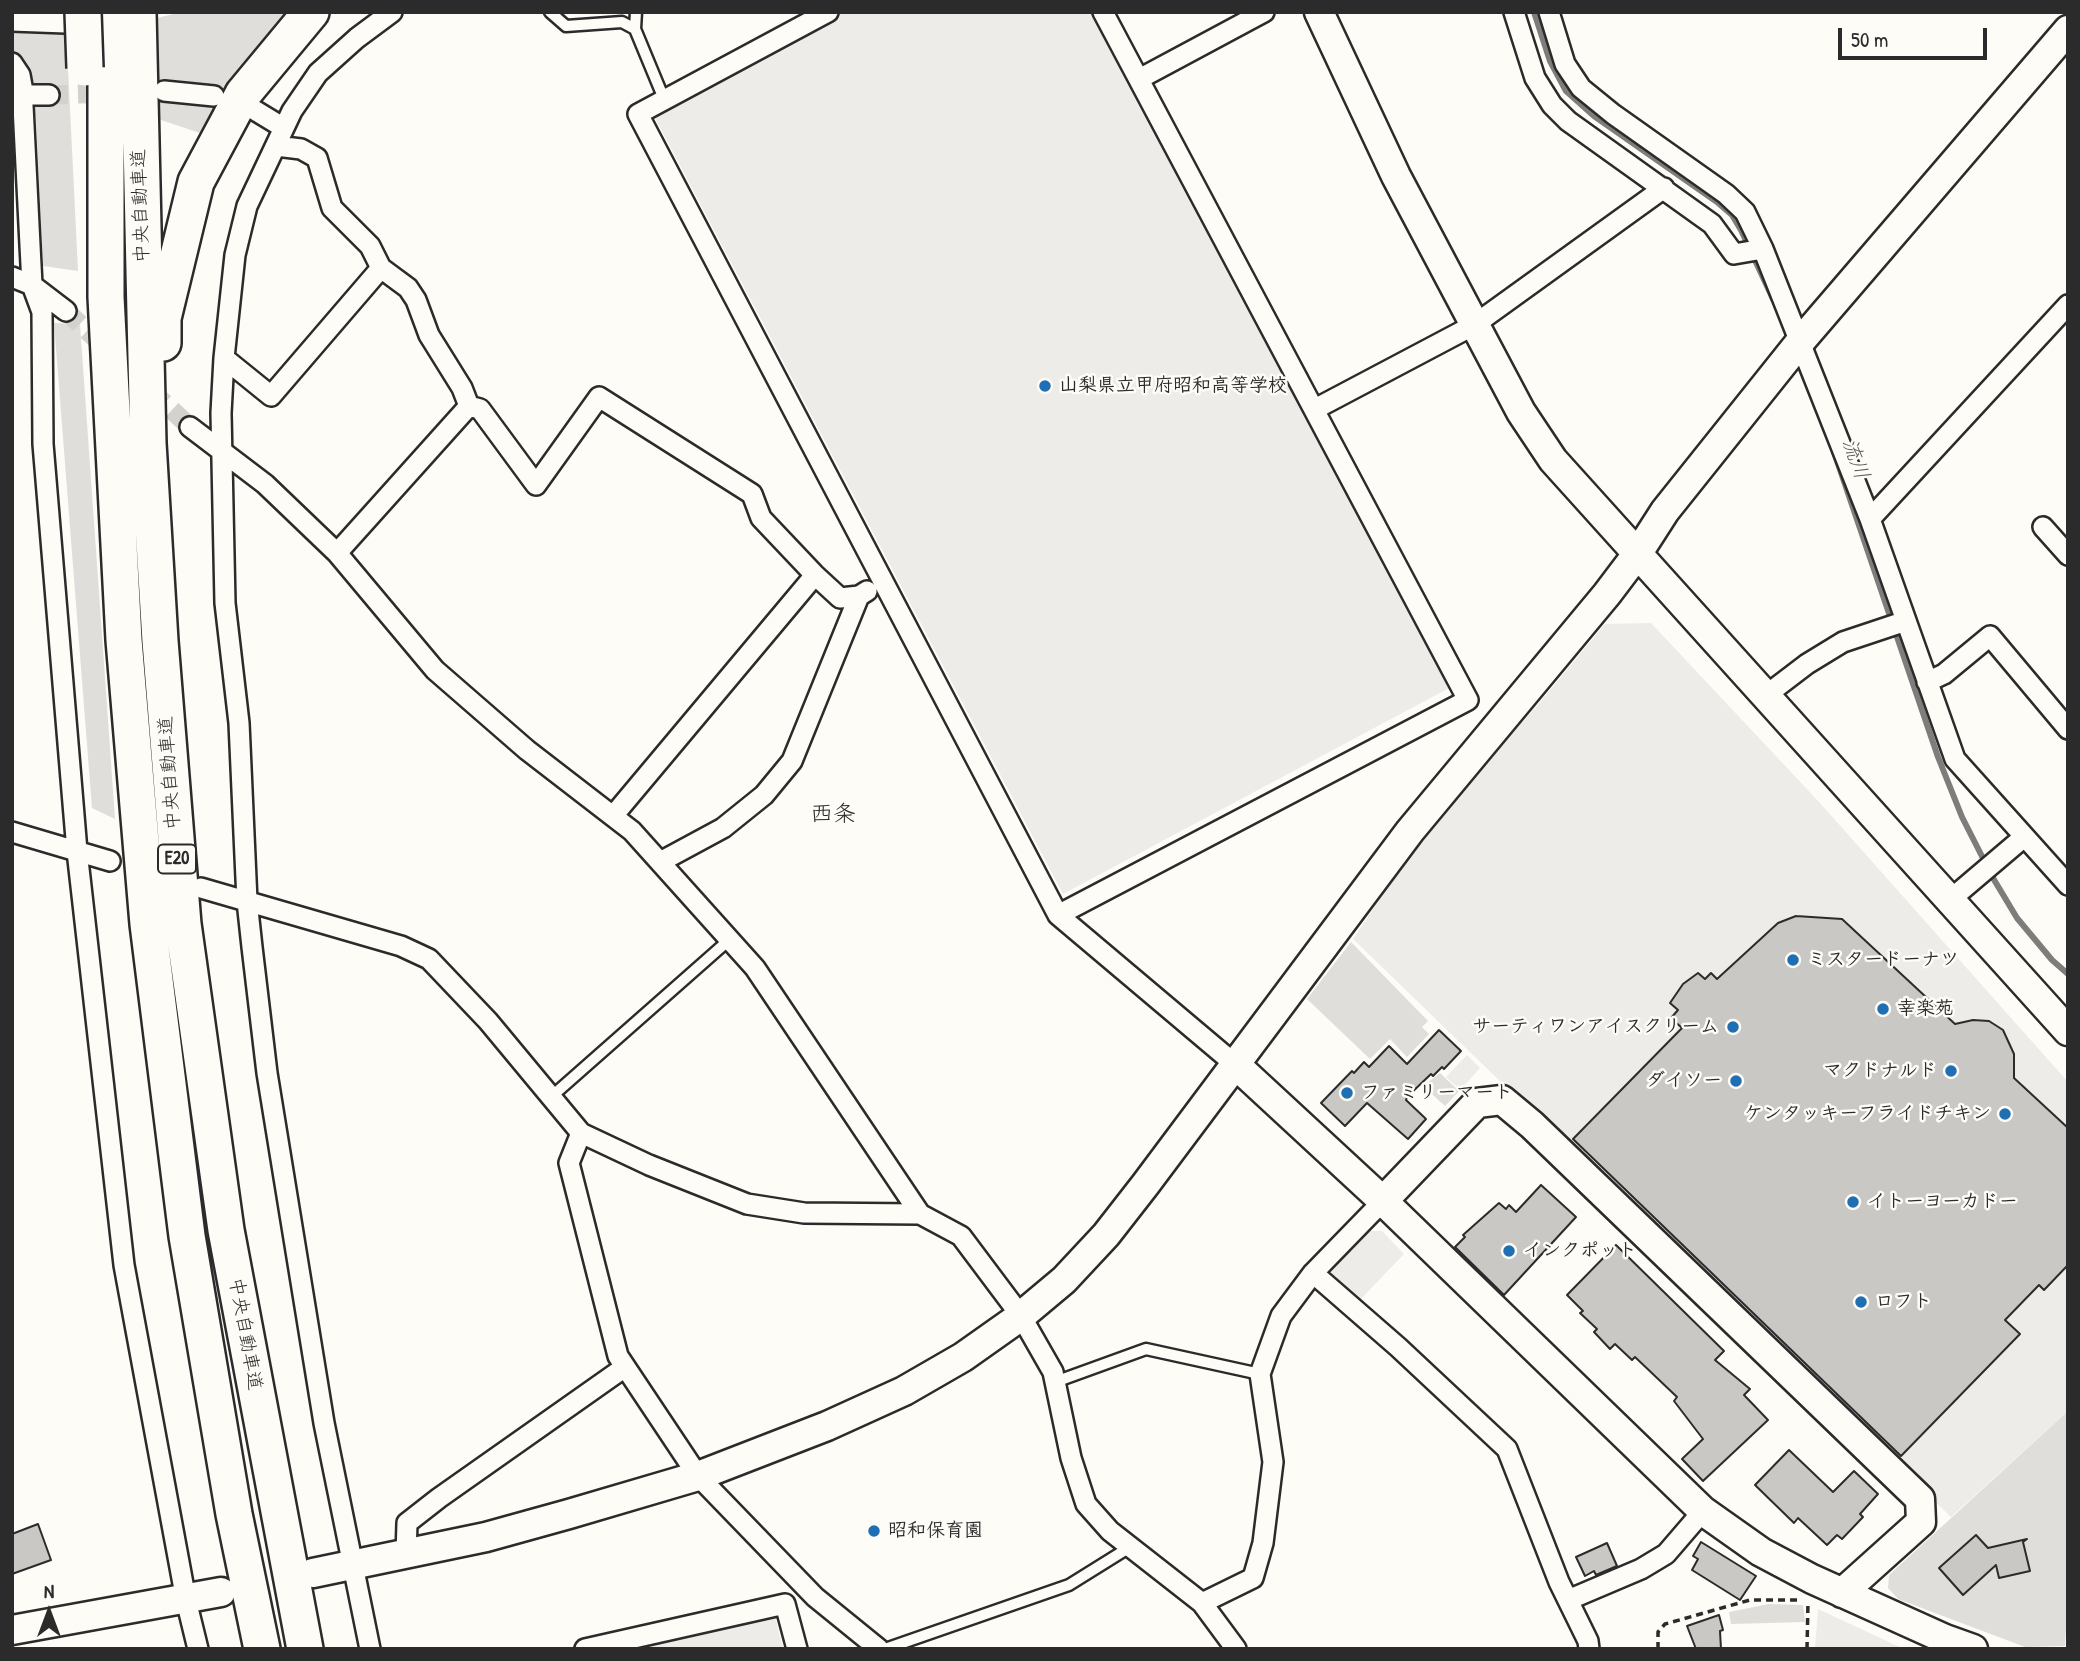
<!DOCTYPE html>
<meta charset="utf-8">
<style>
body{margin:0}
#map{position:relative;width:2080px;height:1661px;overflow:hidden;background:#fdfcf7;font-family:"Patrick Hand",sans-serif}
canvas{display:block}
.frame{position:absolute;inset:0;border:14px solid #2b2b2b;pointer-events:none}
.north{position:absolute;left:14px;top:1577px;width:70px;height:70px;-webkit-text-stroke:5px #fdfcf7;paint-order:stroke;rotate:0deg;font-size:19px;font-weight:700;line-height:28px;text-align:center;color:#2b2b2b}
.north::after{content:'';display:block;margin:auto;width:24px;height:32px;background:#2b2b2b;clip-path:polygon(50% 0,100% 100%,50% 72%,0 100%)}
.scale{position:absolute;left:1838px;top:28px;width:149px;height:32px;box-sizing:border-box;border:4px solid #2b2b2b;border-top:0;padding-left:9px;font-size:21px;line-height:24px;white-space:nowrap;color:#2b2b2b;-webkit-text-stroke:5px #fdfcf7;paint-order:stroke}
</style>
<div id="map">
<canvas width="2080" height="1661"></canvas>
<div class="frame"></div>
<div class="north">N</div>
<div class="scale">50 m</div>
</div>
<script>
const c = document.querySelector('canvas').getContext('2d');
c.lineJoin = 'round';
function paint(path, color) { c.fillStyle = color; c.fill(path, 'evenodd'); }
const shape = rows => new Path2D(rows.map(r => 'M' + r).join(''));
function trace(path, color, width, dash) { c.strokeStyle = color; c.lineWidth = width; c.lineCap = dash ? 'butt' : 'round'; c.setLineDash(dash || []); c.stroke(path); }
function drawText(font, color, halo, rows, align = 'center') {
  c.font = font + ' "Patrick Hand","Klee One",sans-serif'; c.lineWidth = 5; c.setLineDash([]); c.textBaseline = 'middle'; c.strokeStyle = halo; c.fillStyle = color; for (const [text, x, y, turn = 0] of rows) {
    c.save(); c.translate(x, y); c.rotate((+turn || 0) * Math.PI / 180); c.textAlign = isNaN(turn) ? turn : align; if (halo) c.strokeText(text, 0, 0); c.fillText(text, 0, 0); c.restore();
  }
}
paint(shape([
 [838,12,1094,12,1451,687,1063,894,652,112],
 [1651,623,1820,803,2068,1082,2068,1411,1951,1517,1353,939,1398,872,1455,796,1536,707,1605,624],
 [1467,1055,1480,1068,1460,1090,1446,1077],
 [1370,1231,1382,1231,1404,1254,1357,1303,1331,1279,1332,1269],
 [1818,1609,1904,1649,1815,1649],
 [775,1616,783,1649,633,1649]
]), '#edece8');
paint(shape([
 [182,12,296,12,254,52,200,133,155,118,157,18],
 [12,27,66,28,78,271,43,266,36,119,24,59,12,51],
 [54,323,80,324,115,819,92,808],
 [1351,942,1428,1021,1422,1027,1429,1034,1407,1057,1390,1039,1370,1059,1307,999],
 [1440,1073,1459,1091,1445,1106,1423,1086],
 [2068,1411,2068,1595,2065,1646,2025,1647,1898,1599,1888,1588,1889,1575],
 [1769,1604,1803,1605,1805,1622,1731,1624,1729,1612]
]), '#dfdeda');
trace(shape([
 [1534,12,1550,61,1566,91,1594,116,1717,202,1732,215,1741,230,1773,299],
 [1834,452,1938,757,1962,817,1993,878,2017,918,2052,960,2068,974]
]), '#7e7d7b', 6);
const building = shape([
 [1796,916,1842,919,1955,1024,1973,1020,1989,1021,2003,1030,2014,1054,2014,1078,2068,1128,2068,1265,2044,1290,2039,1285,2005,1320,2020,1334,1901,1456,1573,1139,1682,1028,1671,1018,1678,1010,1670,1003,1683,984,1698,973,1705,979,1711,973,1717,979,1778,923,1796,916],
 [1439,1030,1461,1051,1444,1069,1442,1067,1433,1076,1431,1074,1407,1097,1406,1100,1426,1119,1408,1139,1367,1103,1345,1126,1321,1103,1352,1071,1354,1073,1364,1062,1369,1067,1389,1046,1407,1064,1439,1030],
 [1541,1185,1576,1217,1504,1295,1455,1247,1465,1237,1463,1235,1499,1203,1506,1209,1509,1205,1516,1212,1541,1185],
 [1616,1245,1724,1351,1715,1360,1750,1389,1744,1395,1768,1420,1703,1481,1682,1459,1703,1439,1674,1401,1677,1397,1635,1357,1632,1360,1615,1344,1610,1349,1594,1332,1597,1329,1580,1313,1583,1311,1567,1295,1616,1245],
 [1789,1450,1833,1492,1854,1471,1878,1494,1860,1514,1863,1517,1842,1539,1837,1535,1827,1545,1798,1518,1794,1523,1755,1485,1789,1450],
 [38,1524,51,1560,12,1574,12,1534,38,1524],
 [1976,1535,1988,1548,2027,1539,2023,1542,2030,1571,1999,1578,1996,1565,1963,1595,1939,1568,1976,1535],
 [1701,1542,1756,1576,1740,1600,1692,1570,1698,1559,1693,1556,1701,1542],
 [1607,1543,1617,1566,1596,1575,1594,1571,1585,1576,1576,1557,1607,1543],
 [1719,1615,1723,1630,1720,1631,1721,1649,1696,1649,1687,1626,1719,1615]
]);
paint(building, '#c9c8c4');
trace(building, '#2b2b2b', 2);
trace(shape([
 [49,95,114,93],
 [66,311,190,427]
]), '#d3d2ce', 19, [19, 10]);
const lane = shape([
 [550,12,566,26,622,22,635,29,664,99],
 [635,29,636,12],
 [551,1097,729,940],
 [1055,1382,1146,1349,1260,1374],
 [885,1649,1069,1585,1130,1547]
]);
const street = shape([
 [828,12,638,114,1058,915,1468,700,1103,12],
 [1514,12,1535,78,1552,105,1568,121,1712,224,1734,254,1763,249,1870,519,1955,759,2068,885],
 [1549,12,1565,64,1581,88,1613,114,1726,194,1745,212,1763,249],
 [12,63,20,75,22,86,32,285,42,312,43,444,77,851,124,1265,186,1600,198,1649],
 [1139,79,1264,12],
 [164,91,214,96],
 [22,95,49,95],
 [256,111,284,128],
 [276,146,301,149,317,158,332,208,370,246,381,268],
 [12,277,32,285,66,311],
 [224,358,271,396,381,268,408,288,416,300,429,335,462,388,469,406,480,409,536,485,599,397,752,494,761,518,815,575,840,598,859,596],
 [1315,409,1474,325,1664,188],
 [190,427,265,484,337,553,435,670,527,750,632,831,755,968,920,1214,961,1236,1021,1316,1053,1372,1071,1458,1086,1504,1110,1531,1202,1603,1236,1649],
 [1870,519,2068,305],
 [2043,527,2068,555],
 [337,553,469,406],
 [1927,682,1944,674,1990,636,2068,729],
 [1765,696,1807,664,1843,642,1906,621],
 [613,816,815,575],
 [12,832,110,861],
 [660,862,723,828,764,795,792,761,859,596,867,591],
 [201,888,401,946,429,959,488,1021,581,1133,649,1165,747,1204,804,1213,920,1214],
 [1951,899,2024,837],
 [1058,915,1237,1066],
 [581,1133,569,1163,618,1356,698,1476,815,1597,879,1649],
 [1313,1273,1398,1347,1507,1449,1559,1582,1588,1641,1589,1649],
 [406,1555,407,1523,439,1498,625,1367],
 [1568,1600,1641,1569,1666,1554,1703,1511],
 [1202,1603,1253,1578,1263,1543,1273,1462,1260,1374,1281,1316,1313,1273,1383,1201],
 [370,1649,324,1423,267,1073,252,947,247,901,239,723,225,603,221,413,224,358,235,255,247,206,292,111,318,73,357,38,392,12],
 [585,1649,785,1604,797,1649]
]);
const secondary = shape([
 [1319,12,1396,176,1521,412,1553,460,2068,1031],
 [1237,1066,1383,1201,1703,1511,1761,1552,1812,1579,1945,1639,1973,1649],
 [1383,1201,1477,1103,1502,1100,1532,1125,1920,1499,1921,1522,1842,1593],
 [313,1573,486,1537,569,1514,698,1476,827,1426,904,1391,963,1357,1021,1316,1064,1280,1106,1235,1145,1185,1410,831,1607,594,1638,553,1665,511,1800,342,2068,30],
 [12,1630,221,1592]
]);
const highway = shape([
 [106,12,106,297,124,640,148,924,187,1236,234,1514,262,1649],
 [138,12,148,443,160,641,183,924,226,1230,305,1649],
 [12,13,66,15,86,12],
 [163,343,163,318,196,182,243,94,311,12]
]);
trace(lane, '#2b2b2b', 15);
trace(street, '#2b2b2b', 24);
trace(secondary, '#2b2b2b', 33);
trace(highway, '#2b2b2b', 40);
trace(shape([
 [1658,1649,1658,1632,1665,1624,1750,1600,1800,1600],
 [1807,1649,1808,1602]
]), '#2b2b2b', 3.5, [7, 5]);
trace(lane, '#fdfcf7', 10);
trace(street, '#fdfcf7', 19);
trace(secondary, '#fdfcf7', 28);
trace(highway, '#fdfcf7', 35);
const highwayBridge = shape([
 [83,12,85,68]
]);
trace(highwayBridge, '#2b2b2b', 40, []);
trace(highwayBridge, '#fdfcf7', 35);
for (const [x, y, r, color] of [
 [1045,386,7,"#1f6fb2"],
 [1793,960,7,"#1f6fb2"],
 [1883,1009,7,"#1f6fb2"],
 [1733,1027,7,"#1f6fb2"],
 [1951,1071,7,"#1f6fb2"],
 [1736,1081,7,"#1f6fb2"],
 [1347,1093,7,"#1f6fb2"],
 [2005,1114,7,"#1f6fb2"],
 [1853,1202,7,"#1f6fb2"],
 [1509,1251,7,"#1f6fb2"],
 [1861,1302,7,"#1f6fb2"],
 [874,1531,7,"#1f6fb2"]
]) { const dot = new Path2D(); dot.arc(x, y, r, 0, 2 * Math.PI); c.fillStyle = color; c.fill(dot); trace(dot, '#fdfcf7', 2.5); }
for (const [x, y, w] of [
 [177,859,38]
]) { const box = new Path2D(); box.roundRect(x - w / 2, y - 14.5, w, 29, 5); c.fillStyle = '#fdfcf7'; c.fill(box); trace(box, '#2b2b2b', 2); }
drawText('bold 18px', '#2b2b2b', null, [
 ["E20",177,859]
]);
drawText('19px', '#2b2b2b', '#fdfcf7', [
 ["中央自動車道",141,206,-92],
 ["中央自動車道",170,773,-94],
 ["中央自動車道",245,1334,80]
]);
drawText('bold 19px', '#2b2b2b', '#fdfcf7', [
 ["山梨県立甲府昭和高等学校",1059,386],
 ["ミスタードーナツ",1807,960],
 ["幸楽苑",1897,1009],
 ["サーティワンアイスクリーム",1719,1027,"right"],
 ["マクドナルド",1937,1071,"right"],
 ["ダイソー",1722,1081,"right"],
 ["ファミリーマート",1361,1093],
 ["ケンタッキーフライドチキン",1991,1114,"right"],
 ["イトーヨーカドー",1867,1202],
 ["インクポット",1523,1251],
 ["ロフト",1875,1302],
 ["昭和保育園",888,1531]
], 'left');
drawText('italic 21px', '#5b5b5a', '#fdfcf7', [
 ["流川",1855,459,70]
]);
drawText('23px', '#2b2b2b', '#fdfcf7', [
 ["西条",833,815]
]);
</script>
